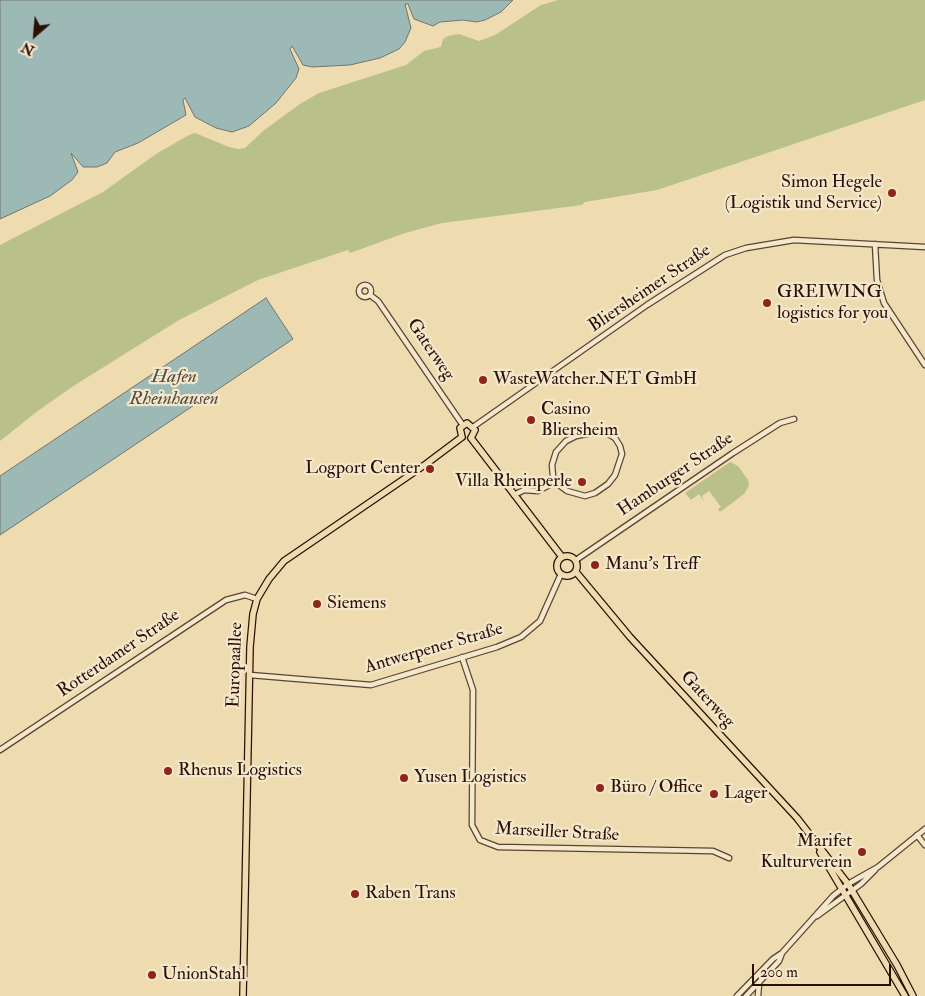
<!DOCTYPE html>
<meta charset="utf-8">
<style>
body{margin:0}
#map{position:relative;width:925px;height:996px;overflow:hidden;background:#eedbb0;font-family:"IM FELL Double Pica",serif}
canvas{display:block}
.north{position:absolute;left:10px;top:10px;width:50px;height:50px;-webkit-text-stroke:4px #f4e8cc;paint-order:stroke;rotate:207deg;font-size:14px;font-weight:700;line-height:20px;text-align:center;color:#2e0f05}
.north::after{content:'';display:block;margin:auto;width:18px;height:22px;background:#2e0f05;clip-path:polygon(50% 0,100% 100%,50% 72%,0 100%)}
.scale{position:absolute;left:752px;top:964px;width:139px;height:22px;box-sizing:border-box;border:2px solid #2e0f05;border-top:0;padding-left:6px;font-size:15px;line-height:18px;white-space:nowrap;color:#2e0f05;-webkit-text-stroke:4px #f4e8cc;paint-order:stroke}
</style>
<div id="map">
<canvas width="925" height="996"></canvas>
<div class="north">N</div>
<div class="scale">200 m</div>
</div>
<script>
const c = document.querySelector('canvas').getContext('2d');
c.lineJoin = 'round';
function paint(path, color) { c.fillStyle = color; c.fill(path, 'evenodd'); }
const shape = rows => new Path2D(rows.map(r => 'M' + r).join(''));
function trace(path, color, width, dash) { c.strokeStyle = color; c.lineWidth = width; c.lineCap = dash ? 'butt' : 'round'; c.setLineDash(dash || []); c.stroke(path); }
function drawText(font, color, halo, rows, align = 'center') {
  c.font = font + ' "IM FELL Double Pica",serif'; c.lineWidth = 4.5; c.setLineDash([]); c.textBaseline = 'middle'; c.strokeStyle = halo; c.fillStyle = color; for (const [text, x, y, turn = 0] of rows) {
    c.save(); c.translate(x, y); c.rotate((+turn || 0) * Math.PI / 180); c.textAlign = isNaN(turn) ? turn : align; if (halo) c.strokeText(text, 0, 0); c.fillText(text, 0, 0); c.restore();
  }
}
paint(shape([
 [558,0,925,0,925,100,657,190,585,202,582,205,442,223,405,233,350,253,348,250,258,280,179,320,75,385,39,410,0,441,0,245,103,192,156,154,189,135,195,133,229,147,238,149,245,148,263,131,300,104,319,93,406,65,424,51,441,47,443,39,448,36,459,34,479,41,495,35,541,5],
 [730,462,738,466,748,480,749,486,744,494,720,512,718,509,721,507,709,491,702,496,704,501,699,494,691,500,685,493]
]), '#bac08a');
const water = shape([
 [0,0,513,0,501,12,485,20,476,22,463,20,440,22,433,26,414,19,408,4,405,4,411,28,405,42,399,49,380,58,350,65,312,67,303,65,292,46,290,49,299,69,296,78,276,103,249,126,232,132,216,128,195,117,185,98,183,100,186,115,138,143,115,152,107,163,97,167,83,167,71,153,78,172,72,180,50,196,0,219,0,0],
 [266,298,293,339,0,535,0,476,266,298]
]);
paint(water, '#9db9b5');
trace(water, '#71756f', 1);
const minor = shape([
 [875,244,877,280,884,303,925,365],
 '359 291a6 6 0 1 1 12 0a6 6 0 1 1-12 0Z',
 [370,295,378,301,462,424],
 [473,427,647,305,725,255,746,248,794,240,925,247],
 [597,432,607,433,615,438,620,446,622,454,615,475,608,484,595,493,585,496,567,491,555,482,553,476,552,465,556,452,566,441,576,436,597,432],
 [514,495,524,490,538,491,555,482],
 [576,560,733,453,780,423,794,419],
 [462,657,473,690,472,825,480,840,498,847,713,851,729,858],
 [250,675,371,685,497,647,521,637,540,621,561,574],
 [0,750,226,600,245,595,257,599],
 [917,835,925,845],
 [817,916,861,884,875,870],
 [737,996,773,959,782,953,833,896,848,884,878,867,925,829],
 [746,996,779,961,782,953],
 [758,996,759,984]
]);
const major = shape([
 [462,437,460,428,467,423,475,430,471,438],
 [471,438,562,557],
 '557 566a10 10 0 1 1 20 0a10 10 0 1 1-20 0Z',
 [576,572,630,637,797,818,848,884,897,965,913,996],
 [820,852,905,996],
 [243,996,250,647,253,614,257,599,269,579,284,561,426,464,462,437]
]);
trace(minor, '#5e4230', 7);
trace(major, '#2e0f05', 8);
trace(minor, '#f4e8cc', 4.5);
trace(major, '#eedbb0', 5.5);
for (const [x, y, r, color] of [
 [892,193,5,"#8f2418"],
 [767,303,5,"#8f2418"],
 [483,380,5,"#8f2418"],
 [531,420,5,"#8f2418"],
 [430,469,5,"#8f2418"],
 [582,482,5,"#8f2418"],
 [595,565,5,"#8f2418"],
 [317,604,5,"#8f2418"],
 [168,771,5,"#8f2418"],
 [404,778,5,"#8f2418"],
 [600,788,5,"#8f2418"],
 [714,794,5,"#8f2418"],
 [862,852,5,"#8f2418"],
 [355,894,5,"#8f2418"],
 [152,975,5,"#8f2418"]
]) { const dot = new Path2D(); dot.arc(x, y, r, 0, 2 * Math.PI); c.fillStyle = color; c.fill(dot); trace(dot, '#f4e8cc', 2); }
drawText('18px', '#2e0f05', '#f4e8cc', [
 ["Simon Hegele",882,183,"right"],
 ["(Logistik und Service)",882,204,"right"],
 ["GREIWING",777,293],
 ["logistics for you",777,314],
 ["WasteWatcher.NET GmbH",493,380],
 ["Casino",541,410],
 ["Bliersheim",541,431],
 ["Logport Center",420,469,"right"],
 ["Villa Rheinperle",572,482,"right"],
 ["Manu's Treff",605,565],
 ["Siemens",327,604],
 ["Rhenus Logistics",178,771],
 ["Yusen Logistics",414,778],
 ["Büro / Office",610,788],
 ["Lager",724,794],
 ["Marifet",852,842,"right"],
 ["Kulturverein",852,863,"right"],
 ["Raben Trans",365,894],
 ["UnionStahl",162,975]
], 'left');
drawText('18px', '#2e0f05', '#f4e8cc', [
 ["Bliersheimer Straße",650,289,-34],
 ["Gaterweg",430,350,56],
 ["Hamburger Straße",676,475,-34],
 ["Antwerpener Straße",434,649,-16],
 ["Rotterdamer Straße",119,654,-34],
 ["Europaallee",236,665,-88],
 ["Gaterweg",707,700,47],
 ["Marseiller Straße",557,833,3]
]);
drawText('italic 19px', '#554a43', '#f4e8cc', [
 ["Hafen",174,378],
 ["Rheinhausen",174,400]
]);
</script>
